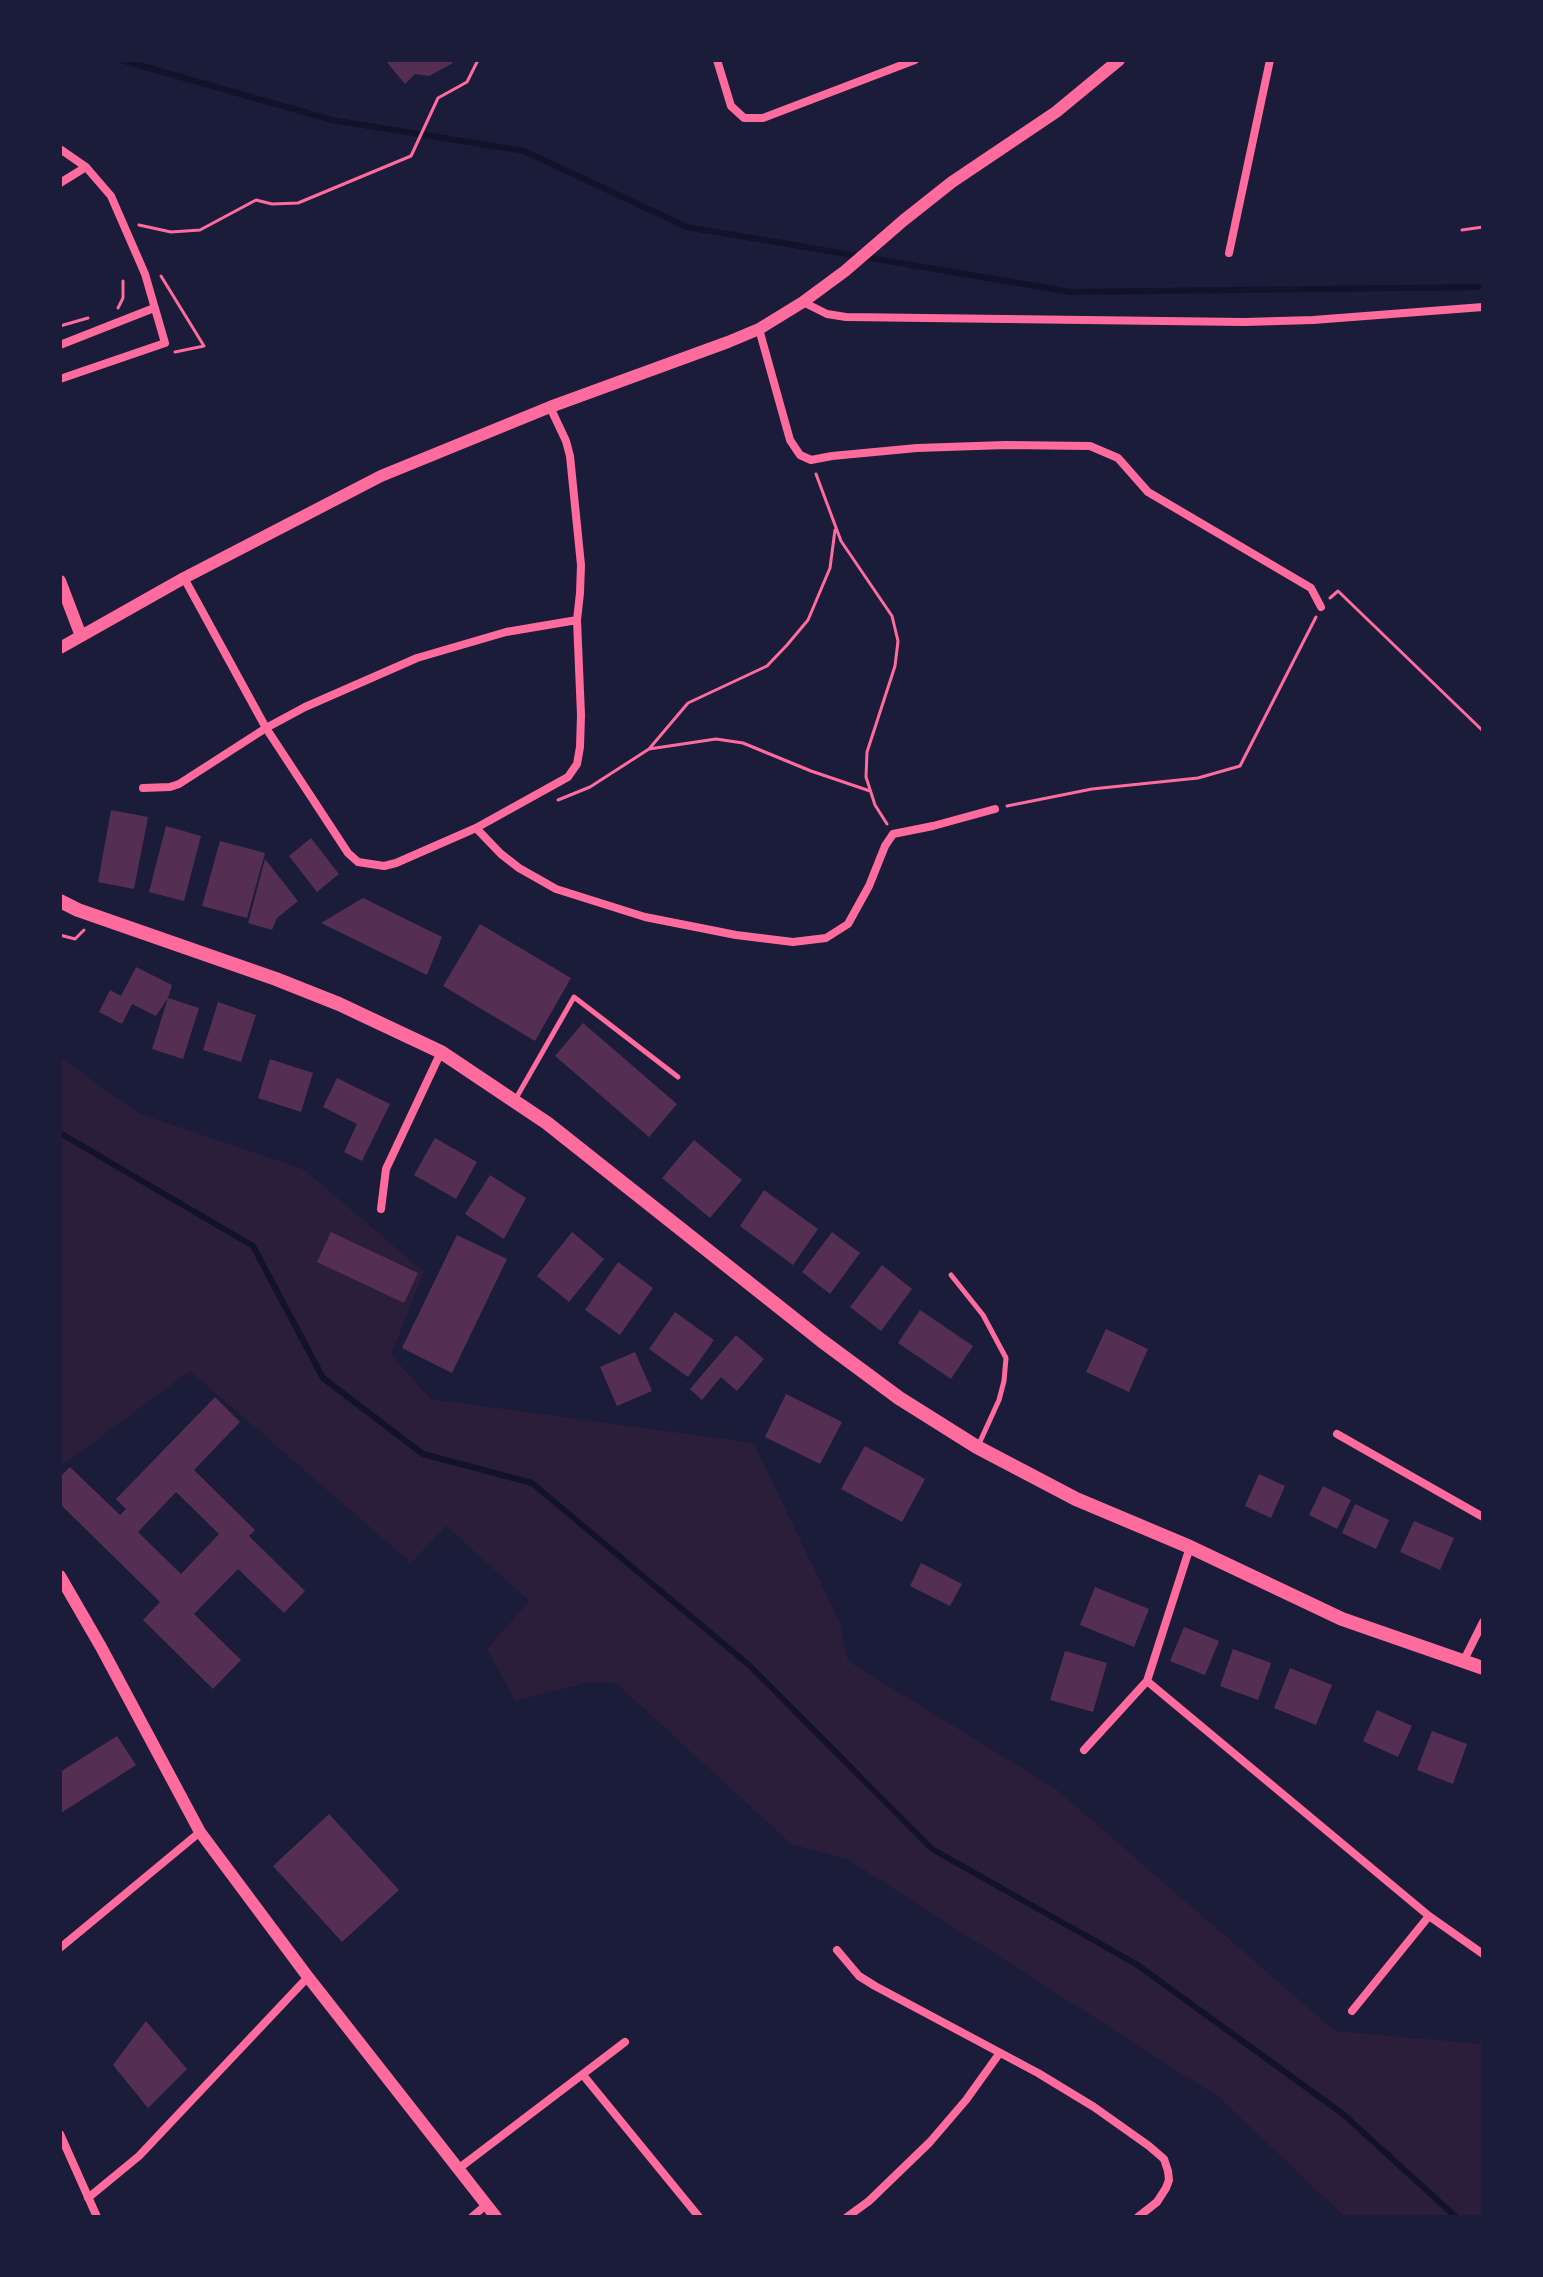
<!DOCTYPE html>
<style>
body{margin:0}
#map{position:relative;width:1543px;height:2277px;overflow:hidden;background:#1b1b3a;font-family:"Open Sans",sans-serif}
canvas{display:block}
.frame{position:absolute;inset:0;border:62px solid #1b1b3a;pointer-events:none}
</style>
<div id="map">
<canvas width="1543" height="2277"></canvas>
<div class="frame"></div>
</div>
<script>
const c = document.querySelector('canvas').getContext('2d');
c.lineJoin = 'round';
function paint(path, color) { c.fillStyle = color; c.fill(path, 'evenodd'); }
const shape = rows => new Path2D(rows.map(r => 'M' + r).join(''));
function trace(path, color, width, dash) { c.strokeStyle = color; c.lineWidth = width; c.lineCap = dash ? 'butt' : 'round'; c.setLineDash(dash || []); c.stroke(path); }
paint(shape([
 [60,1057,138,1113,305,1170,424,1272,391,1355,431,1399,754,1443,840,1623,848,1661,1056,1789,1335,2031,1483,2044,1483,2217,1345,2217,1220,2098,847,1859,791,1844,616,1683,590,1682,515,1701,487,1649,529,1601,446,1526,411,1563,190,1371,60,1467]
]), '#2a1e3b');
trace(shape([
 [121,60,332,120,524,151,687,227,1071,292,1483,287],
 [60,1133,253,1246,323,1378,423,1454,532,1483,750,1666,932,1849,1136,1964,1343,2114,1456,2217]
]), '#12122b', 6);
paint(shape([
 [385,60,451,60,453,63,429,76,415,74,405,84],
 [111,810,148,817,134,889,98,882],
 [166,826,201,836,184,901,149,892],
 [311,838,339,874,317,892,289,856],
 [220,841,265,853,247,918,202,906],
 [265,859,298,901,277,918,272,930,248,923],
 [363,898,442,937,427,975,321,923],
 [480,924,571,978,535,1041,443,986],
 [136,967,172,985,168,998,199,1008,183,1059,152,1049,168,998,156,1016,132,1004,122,1024,99,1012,110,990,121,996],
 [218,1002,256,1015,241,1062,203,1050],
 [583,1023,677,1104,649,1137,555,1056],
 [270,1059,313,1073,301,1112,258,1098],
 [337,1078,390,1104,362,1161,344,1152,357,1124,323,1107],
 [435,1138,477,1162,456,1199,414,1175],
 [694,1140,742,1180,710,1218,662,1178],
 [490,1175,526,1198,504,1239,465,1214],
 [764,1190,818,1229,793,1265,740,1226],
 [331,1232,418,1273,404,1303,317,1262],
 [572,1232,604,1259,569,1302,537,1276],
 [832,1232,860,1253,830,1294,802,1272],
 [457,1235,507,1259,452,1373,402,1348],
 [618,1262,653,1288,620,1335,585,1310],
 [882,1265,912,1289,881,1331,850,1307],
 [920,1310,973,1346,951,1379,898,1343],
 [675,1312,714,1340,688,1377,649,1349],
 [1106,1329,1148,1349,1129,1392,1086,1372],
 [736,1335,764,1359,737,1391,721,1377,702,1400,690,1389],
 [635,1352,652,1391,617,1406,600,1367],
 [786,1394,842,1422,820,1464,765,1437],
 [215,1397,240,1422,194,1470,255,1530,249,1536,305,1591,284,1613,238,1569,194,1614,241,1660,213,1689,143,1620,160,1602,60,1504,60,1477,70,1467,120,1515,126,1509,116,1499],
 [176,1492,219,1534,181,1574,138,1532],
 [865,1446,925,1479,902,1522,841,1489],
 [1259,1474,1285,1486,1271,1518,1245,1506],
 [1323,1486,1351,1500,1337,1529,1309,1515],
 [1355,1504,1389,1520,1376,1549,1342,1533],
 [1414,1521,1454,1538,1440,1570,1400,1552],
 [921,1563,962,1584,950,1606,910,1586],
 [1095,1587,1149,1609,1134,1647,1080,1625],
 [1184,1627,1219,1641,1205,1675,1170,1661],
 [1233,1649,1271,1663,1258,1700,1220,1686],
 [1065,1651,1107,1663,1093,1712,1050,1700],
 [1290,1668,1332,1685,1316,1725,1274,1708],
 [1377,1710,1412,1726,1398,1757,1363,1741],
 [1432,1731,1467,1744,1453,1784,1417,1770],
 [117,1736,136,1765,61,1813,60,1772],
 [329,1814,399,1890,342,1942,273,1866],
 [146,2021,187,2069,148,2108,113,2065]
]), '#542f53');
trace(shape([
 [139,225,171,232,200,230,256,200,272,204,298,203,411,156,438,98,467,82,478,60],
 [1462,230,1483,227],
 [161,276,204,346,175,352],
 [118,308,123,298,123,281],
 [60,326,88,318],
 [816,474,841,541,892,616,898,641,895,666,867,752,866,777,875,805,887,824],
 [1330,598,1338,591,1483,731],
 [649,749,688,703,767,666,787,645,808,620,830,568,835,530],
 [558,800,590,787,649,749,716,739,743,743,811,771,870,791],
 [1007,806,1092,789,1198,778,1240,766,1316,617],
 [60,935,75,939,84,930]
]), '#ff6b9d', 3);
trace(shape([
 [515,1100,574,997,678,1077],
 [951,1275,983,1315,1006,1358,1004,1381,999,1400,978,1446]
]), '#ff6b9d', 5);
trace(shape([
 [717,60,731,106,744,118,763,118,915,60],
 [60,149,86,167,111,196,145,274,165,343,60,379],
 [60,183,86,167],
 [1229,253,1270,60],
 [803,302,827,314,846,317,1244,322,1313,320,1483,307],
 [759,329,790,440,800,455,811,460,832,456,917,448,1006,445,1090,446,1118,458,1148,492,1311,588,1321,607],
 [60,345,154,308],
 [184,578,266,728,348,853,358,862,384,866,396,863,476,828,568,777,577,764,580,747,581,715,577,620,580,593,581,565,570,456,566,441,550,407],
 [143,788,170,787,179,784,266,728,305,707,417,658,506,632,577,620],
 [476,828,501,854,519,868,556,889,645,917,736,935,793,942,826,938,848,924,869,886,885,846,893,834,933,826,995,809],
 [381,1209,386,1169,441,1052],
 [1337,1434,1483,1517],
 [1464,1660,1483,1622],
 [1147,1681,1429,1916,1483,1954],
 [1084,1750,1147,1681,1190,1547],
 [60,1948,200,1832],
 [837,1950,859,1976,875,1986,1038,2073,1094,2107,1149,2146,1164,2159,1168,2171,1169,2180,1166,2188,1157,2202,1138,2217],
 [1352,2011,1429,1916],
 [583,2075,699,2217],
 [60,2134,97,2217],
 [458,2169,625,2042],
 [88,2198,139,2156,308,1977],
 [472,2217,486,2205],
 [847,2217,869,2201,930,2142,966,2100,999,2054]
]), '#ff6b9d', 8);
trace(shape([
 [60,581,81,636],
 [60,648,184,578,381,476,550,407,728,342,759,329,803,302,845,271,904,220,952,182,1056,112,1119,60],
 [60,1576,101,1647,200,1832,308,1977,496,2217]
]), '#ff6b9d', 12);
trace(shape([
 [60,901,78,910,276,979,339,1004,441,1052,547,1123,822,1341,899,1398,977,1447,1076,1499,1190,1547,1342,1619,1483,1668]
]), '#ff6b9d', 14);
</script>
